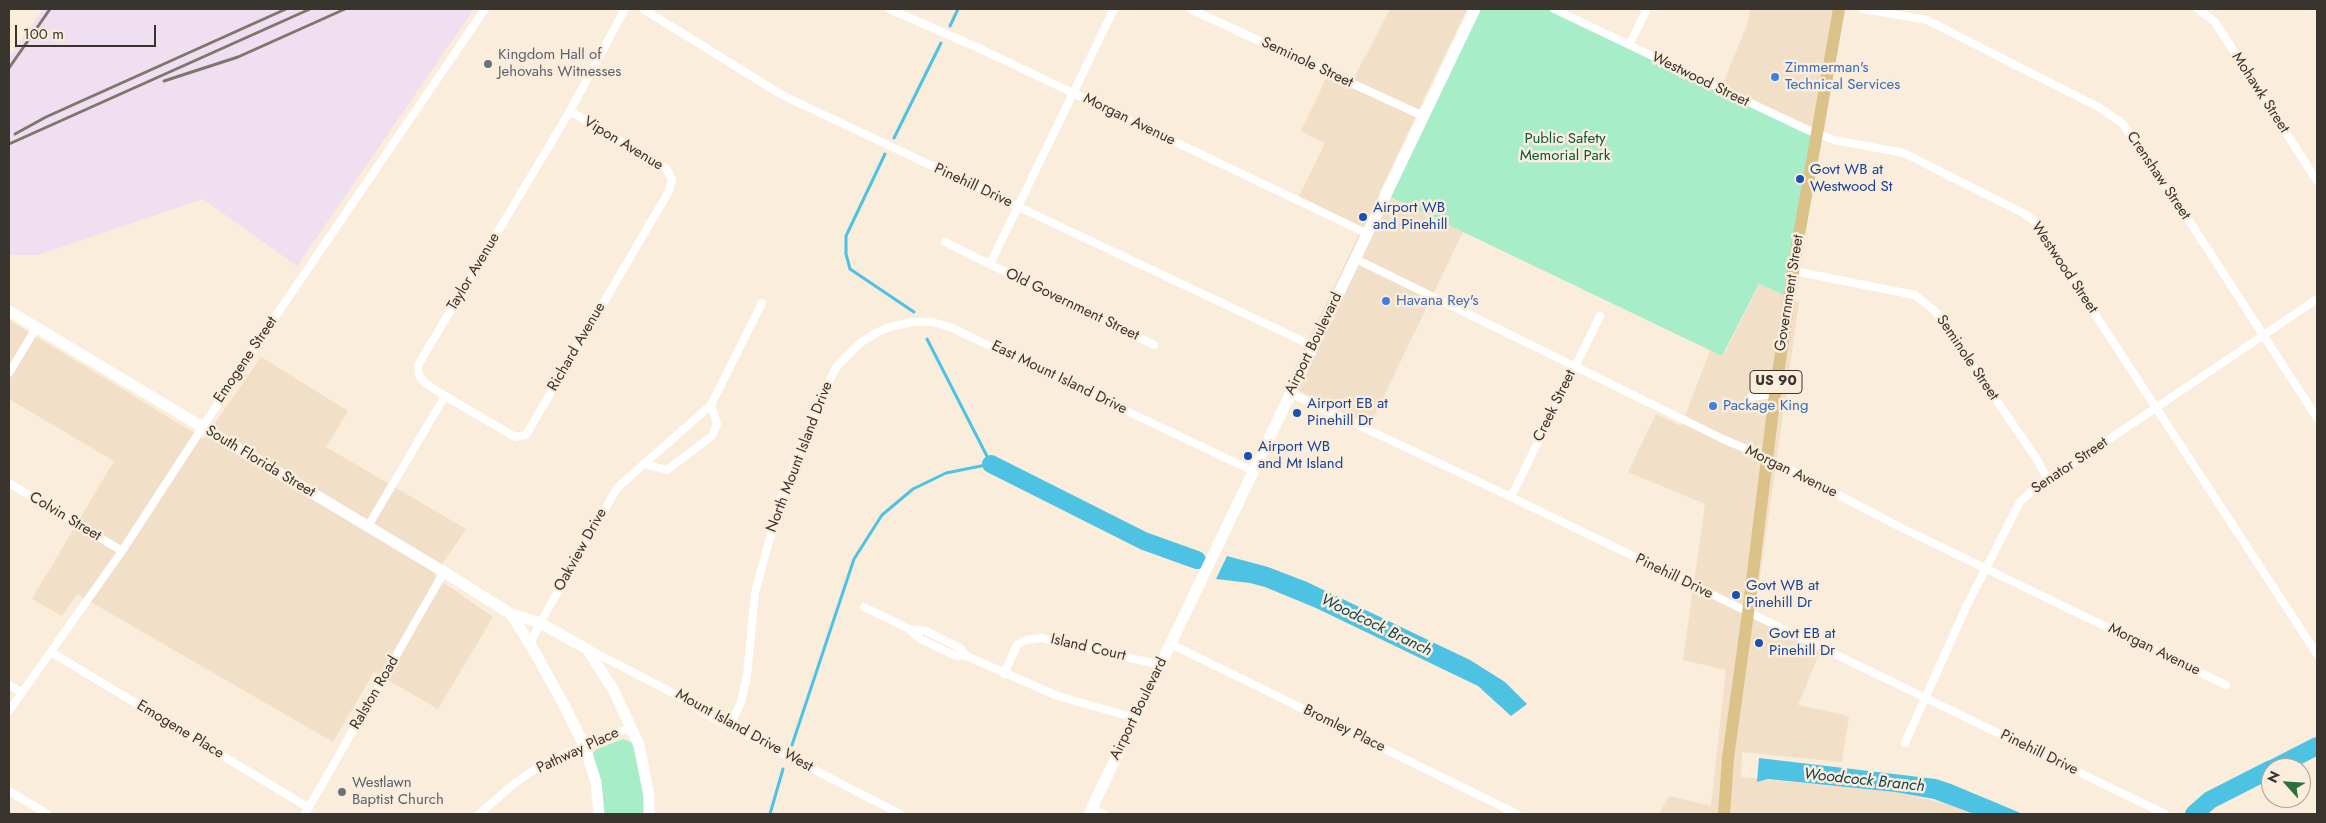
<!DOCTYPE html>
<style>
body{margin:0}
#map{position:relative;width:2326px;height:823px;overflow:hidden;background:#faeddb;font-family:Jost,sans-serif}
canvas{display:block}
.frame{position:absolute;inset:0;border:10px solid #39342d;pointer-events:none}
.north{position:absolute;left:2261px;top:758px;width:50px;height:50px;box-sizing:border-box;background:#faeddb;border:1px solid #ada395;border-radius:50%;rotate:296deg;font-size:14px;font-weight:700;line-height:20px;text-align:center;color:#39342d}
.north::after{content:'';display:block;margin:auto;width:18px;height:22px;background:#2a713d;clip-path:polygon(50% 0,100% 100%,50% 72%,0 100%)}
.scale{position:absolute;left:15px;top:25px;width:141px;height:22px;box-sizing:border-box;border:2px solid #39342d;border-top:0;padding-left:6px;font-size:15px;line-height:18px;white-space:nowrap;color:#39342d;-webkit-text-stroke:4px #faeddb;paint-order:stroke}
</style>
<div id="map">
<canvas width="2326" height="823"></canvas>
<div class="frame"></div>
<div class="north">N</div>
<div class="scale">100 m</div>
</div>
<script>
const c = document.querySelector('canvas').getContext('2d');
c.lineJoin = 'round';
function paint(path, color) { c.fillStyle = color; c.fill(path, 'evenodd'); }
const shape = rows => new Path2D(rows.map(r => 'M' + r).join(''));
function trace(path, color, width, dash) { c.strokeStyle = color; c.lineWidth = width; c.lineCap = dash ? 'butt' : 'round'; c.setLineDash(dash || []); c.stroke(path); }
function drawText(font, color, halo, rows, align = 'center') {
  c.font = font + ' Jost,sans-serif'; c.lineWidth = 5; c.setLineDash([]); c.textBaseline = 'middle'; c.strokeStyle = halo; c.fillStyle = color; for (const [text, x, y, turn = 0] of rows) {
    c.save(); c.translate(x, y); c.rotate((+turn || 0) * Math.PI / 180); c.textAlign = isNaN(turn) ? turn : align; if (halo) c.strokeText(text, 0, 0); c.fillText(text, 0, 0); c.restore();
  }
}
paint(shape([
 [1390,9,1467,9,1379,193,1463,232,1370,425,1287,385,1362,228,1299,196,1325,143,1301,131,1331,68,1354,78],
 [1750,9,1844,9,1824,132,1722,86,1747,25],
 [1760,284,1799,302,1755,611,1823,644,1798,705,1849,716,1842,762,1742,752,1741,777,1895,792,1948,804,1974,814,1659,814,1669,796,1711,806,1726,670,1683,660,1705,504,1628,472,1656,414,1681,426,1710,351,1723,356],
 [9,320,204,439,261,357,348,411,326,447,466,529,434,576,493,617,438,709,374,672,333,742,77,594,62,616,32,599,114,461,9,399]
]), '#f1dfc7');
paint(shape([
 [43,9,474,9,297,266,203,199,38,255,9,255,9,57]
]), '#efdff1');
paint(shape([
 [1475,9,1554,9,1817,134,1789,297,1759,284,1722,356,1386,195],
 [623,739,631,742,633,745,642,786,645,814,604,814,593,753,597,749]
]), '#a6edc8');
paint(shape([
 [1227,556,1268,567,1307,582,1470,660,1505,682,1527,704,1511,716,1478,686,1316,608,1265,587,1250,583,1216,579],
 [1759,758,1936,779,1951,784,2023,814,1974,814,1934,799,1895,792,1768,779,1757,782]
]), '#4ec2e3');
trace(shape([
 [950,26,958,9],
 [894,138,941,43],
 [885,154,846,236,846,254,850,269,914,312],
 [792,745,854,559,882,515,913,489,946,473,991,464,927,339],
 [770,814,783,769]
]), '#4ec2e3', 3);
trace(shape([
 [991,464,1144,541,1197,560],
 [2274,768,2317,746],
 [2194,814,2210,800,2271,769]
]), '#4ec2e3', 18);
trace(shape([
 [643,9,782,95,1313,346],
 [890,9,985,51,1368,234],
 [1190,9,1423,116],
 [1554,9,1805,129,1834,140,1904,153,2025,214,2034,221,2317,654],
 [1863,9,1927,20,2100,108,2122,123,2190,222,2317,418],
 [2198,9,2215,22,2317,181],
 [1629,45,1647,9],
 [945,242,1154,345],
 [1356,259,1725,440,1766,457,1896,525,2226,685],
 [990,264,1114,9],
 [1794,271,1915,295,1936,312,2036,458,2048,480],
 [9,373,36,328],
 [1290,393,1511,497,2165,814],
 [445,396,515,437,526,435,669,191,672,180,667,169,570,111],
 [1751,397,1775,394],
 [644,464,711,405],
 [9,483,122,551],
 [1511,497,1600,316],
 [368,526,445,396,425,383,419,375,418,365,570,111,625,9],
 [864,607,909,629,920,639,956,656,966,656,1058,696,1135,718],
 [909,629,926,631,960,648,966,656],
 [530,644,540,623,617,488,644,464,667,470,712,436,717,424,711,405,762,303],
 [1171,644,1517,814],
 [588,649,673,693,706,714,900,814],
 [51,652,309,808],
 [1004,674,1017,645,1026,640,1041,638,1161,665],
 [9,685,21,692],
 [9,711,122,551,260,339,485,9],
 [730,726,741,702,747,676,755,593,780,500,827,385,837,366,860,343,876,333,890,327,913,322,932,322,950,327,1253,471],
 [1905,743,1966,607,2020,502,2031,492,2317,299],
 [9,791,47,814],
 [1092,808,1104,814],
 [305,814,444,572],
 [479,814,516,782,537,768,564,754,632,727]
]), '#fff', 8);
trace(shape([
 [9,311,444,572,511,614,540,623,587,649,613,689,639,745,649,796,649,814],
 [511,614,530,644,563,703,584,745,596,782,599,814],
 [1089,814,1475,9]
]), '#fff', 11);
trace(shape([
 [1724,814,1728,758,1748,613,1775,394,1797,246,1839,9]
]), '#dbc288', 12);
trace(shape([
 [9,68,50,9],
 [164,81,238,57,345,9],
 [15,134,46,117,286,9],
 [9,144,310,9]
]), '#7f776c', 3);
for (const [x, y, r, color] of [
 [488,64,5,"#6b7280"],
 [1775,77,5,"#3f7fe0"],
 [1800,179,5,"#1a4fb4"],
 [1363,217,5,"#1a4fb4"],
 [1386,301,5,"#3f7fe0"],
 [1713,406,5,"#3f7fe0"],
 [1297,413,5,"#1a4fb4"],
 [1248,456,5,"#1a4fb4"],
 [1736,595,5,"#1a4fb4"],
 [1759,643,5,"#1a4fb4"],
 [342,792,5,"#6b7280"]
]) { const dot = new Path2D(); dot.arc(x, y, r, 0, 2 * Math.PI); c.fillStyle = color; c.fill(dot); trace(dot, '#faeddb', 2); }
for (const [x, y, w] of [
 [1776,382,52]
]) { const box = new Path2D(); box.roundRect(x - w / 2, y - 11.5, w, 23, 4); c.fillStyle = '#faeddb'; c.fill(box); trace(box, '#39342d', 1); }
drawText('bold 14px', '#39342d', null, [
 ["US 90",1776,382]
]);
drawText('15px', '#5b616d', '#faeddb', [
 ["Kingdom Hall of",498,55],
 ["Jehovahs Witnesses",498,72],
 ["Westlawn",352,783],
 ["Baptist Church",352,800]
], 'left');
drawText('15px', '#39342d', '#faeddb', [
 ["Seminole Street",1307,63,25],
 ["Westwood Street",1700,80,26],
 ["Mohawk Street",2260,93,57],
 ["Morgan Avenue",1129,120,26],
 ["Vipon Avenue",623,144,31],
 ["Crenshaw Street",2158,176,56],
 ["Pinehill Drive",973,186,25],
 ["Westwood Street",2064,268,56],
 ["Taylor Avenue",474,272,-59],
 ["Government Street",1790,293,-81],
 ["Old Government Street",1072,305,26],
 ["Airport Boulevard",1314,344,-64],
 ["Richard Avenue",577,347,-60],
 ["Seminole Street",1967,358,56],
 ["Emogene Street",246,360,-56],
 ["East Mount Island Drive",1059,378,26],
 ["Creek Street",1555,406,-64],
 ["North Mount Island Drive",800,457,-69],
 ["South Florida Street",260,462,31],
 ["Senator Street",2070,466,-34],
 ["Morgan Avenue",1791,472,26],
 ["Colvin Street",65,517,31],
 ["Oakview Drive",581,550,-61],
 ["Pinehill Drive",1674,577,26],
 ["Island Court",1088,648,13],
 ["Morgan Avenue",2154,650,26],
 ["Ralston Road",375,693,-60],
 ["Airport Boulevard",1139,709,-64],
 ["Bromley Place",1344,729,26],
 ["Emogene Place",180,730,31],
 ["Mount Island Drive West",744,731,29],
 ["Pathway Place",578,751,-25],
 ["Pinehill Drive",2039,753,26]
]);
drawText('15px', '#366cbe', '#faeddb', [
 ["Zimmerman's",1785,68],
 ["Technical Services",1785,85],
 ["Havana Rey's",1396,301],
 ["Package King",1723,406]
], 'left');
drawText('15px', '#0b583b', '#faeddb', [
 ["Public Safety",1565,139],
 ["Memorial Park",1565,156]
]);
drawText('15px', '#164399', '#faeddb', [
 ["Govt WB at",1810,170],
 ["Westwood St",1810,187],
 ["Airport WB",1373,208],
 ["and Pinehill",1373,225],
 ["Airport EB at",1307,404],
 ["Pinehill Dr",1307,421],
 ["Airport WB",1258,447],
 ["and Mt Island",1258,464],
 ["Govt WB at",1746,586],
 ["Pinehill Dr",1746,603],
 ["Govt EB at",1769,634],
 ["Pinehill Dr",1769,651]
], 'left');
drawText('italic 16px', '#124553', '#faeddb', [
 ["Woodcock Branch",1376,626,26],
 ["Woodcock Branch",1864,781,6]
]);
</script>
